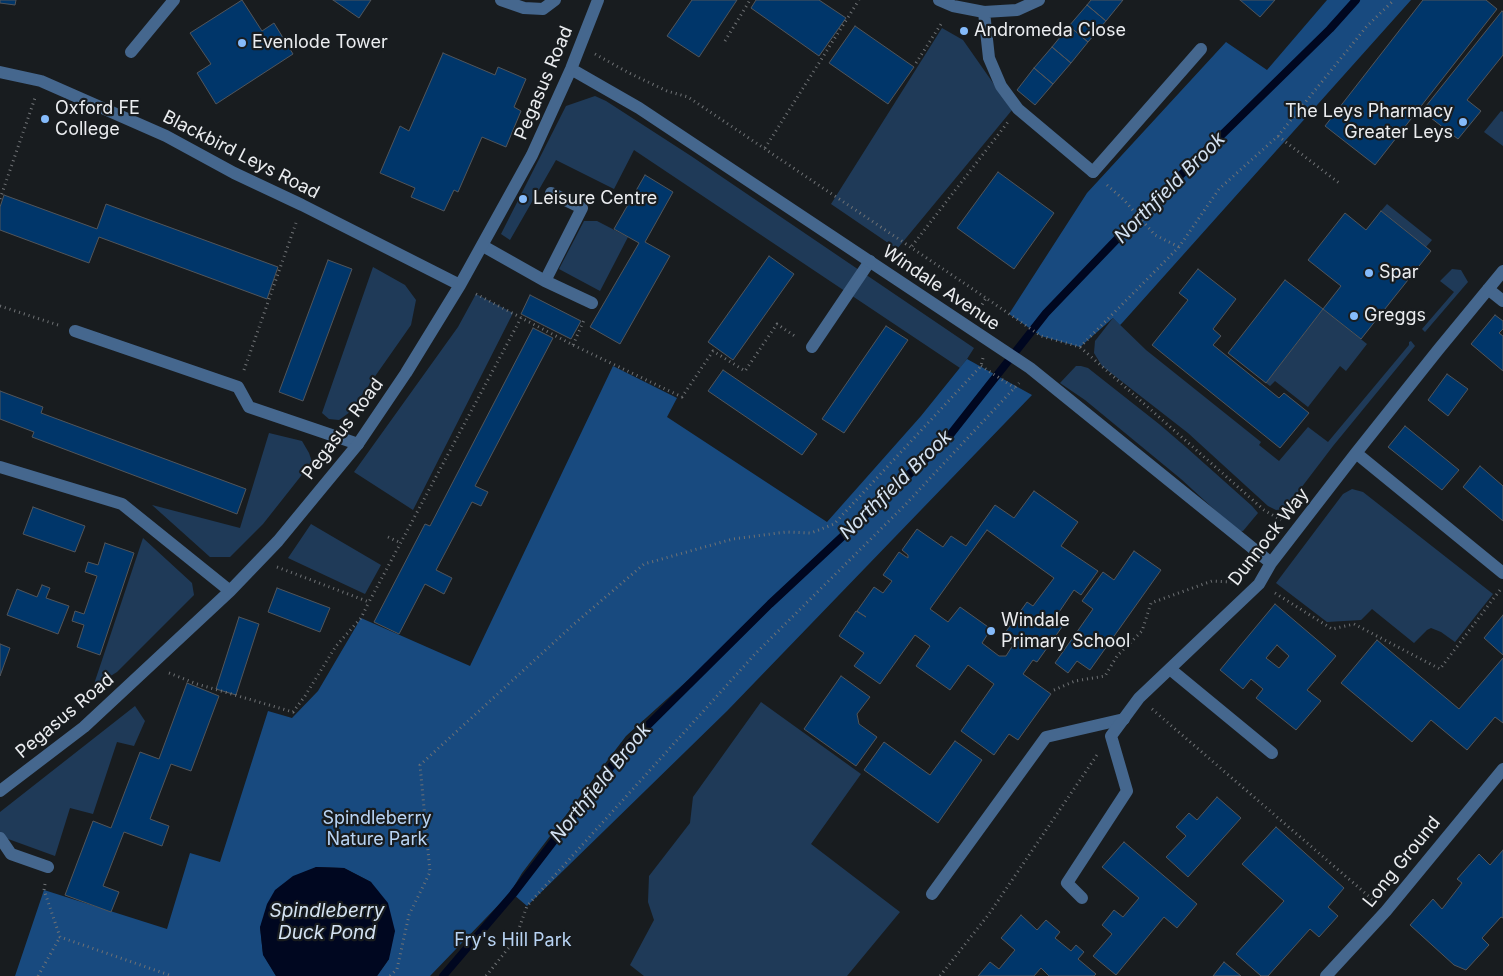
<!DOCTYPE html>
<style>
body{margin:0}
canvas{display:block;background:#181c1f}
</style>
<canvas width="1503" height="976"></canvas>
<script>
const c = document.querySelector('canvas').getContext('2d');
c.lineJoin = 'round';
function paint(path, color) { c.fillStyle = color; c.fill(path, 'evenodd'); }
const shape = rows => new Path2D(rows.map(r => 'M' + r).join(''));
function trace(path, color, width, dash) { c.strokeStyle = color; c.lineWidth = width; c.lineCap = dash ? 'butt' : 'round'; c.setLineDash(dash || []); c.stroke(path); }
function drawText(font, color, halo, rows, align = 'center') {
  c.font = font + ' Inter,sans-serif'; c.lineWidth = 4.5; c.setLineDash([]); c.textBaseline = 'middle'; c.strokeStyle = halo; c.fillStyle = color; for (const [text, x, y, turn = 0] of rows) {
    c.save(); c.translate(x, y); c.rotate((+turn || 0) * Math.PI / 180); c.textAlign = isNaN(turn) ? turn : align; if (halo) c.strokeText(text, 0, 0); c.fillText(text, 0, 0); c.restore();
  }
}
paint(shape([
 [942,28,963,40,1012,110,897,249,831,204],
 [595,96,606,101,691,156,974,348,967,359,960,368,634,150,614,189,556,160,510,240,501,234,566,106],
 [1501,111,1503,112,1503,146,1484,132],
 [1387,204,1432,240,1426,247,1381,211],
 [584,221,597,221,628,237,600,291,559,269],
 [373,267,405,285,416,300,411,325,350,412,339,420,329,419,322,413],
 [1452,269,1461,270,1468,282,1425,332,1422,329,1454,292,1440,281],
 [476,294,513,313,413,510,354,472,458,327],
 [1323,309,1367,344,1346,371,1340,366,1308,407,1275,381,1270,386,1266,383],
 [1113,318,1146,350,1261,442,1259,445,1279,461,1308,427,1328,442,1409,345,1409,342,1411,341,1415,346,1333,446,1285,509,1276,510,1268,506,1188,433,1102,366,1094,353,1095,341],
 [1076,366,1081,366,1088,368,1159,424,1187,448,1252,506,1258,513,1243,531,1239,532,1181,479,1085,400,1060,383],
 [269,433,302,441,309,453,312,462,263,524,230,557,210,557,152,505,240,528],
 [1352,489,1363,492,1493,594,1455,642,1441,632,1431,628,1427,630,1414,643,1372,609,1361,620,1327,622,1276,583,1343,494],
 [311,524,381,565,365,594,288,558],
 [143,538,192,583,194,595,117,672,93,687],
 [761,702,861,774,811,844,900,912,847,976,644,976,630,965,654,920,648,902,649,876,690,823,693,797],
 [135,706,145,721,134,746,117,742,93,814,70,808,55,856,0,836,0,812]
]), '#1f3a58');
paint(shape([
 [1327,0,1411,0,1123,322,1120,325,1113,318,1080,347,1041,336,1009,314,1087,193,1226,42,1267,70],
 [967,359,1032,395,727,711,527,906,513,894,626,747,750,624,626,736,522,873,510,893,430,976,377,976,389,959,371,882,344,868,316,867,260,927,263,954,276,976,15,976,44,890,167,929,190,853,220,862,268,711,292,718,318,691,361,618,470,666,613,366,677,398,667,417,827,522,921,416]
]), '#184a7f');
paint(shape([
 [316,867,344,868,371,882,388,903,395,931,389,959,377,976,276,976,263,955,260,927,267,904,275,890,293,876]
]), '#000720');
trace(shape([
 [443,976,513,894,626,747,770,604,946,440,1046,313,1144,211,1330,29,1356,0]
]), '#000720', 8);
const building = shape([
 [0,0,16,0,15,5,0,3,0,0],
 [242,0,262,31,274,23,293,54,216,104,197,73,211,64,190,33,242,0],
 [333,0,371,0,359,18,333,0],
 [692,0,737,0,699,57,667,36,692,0],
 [756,0,819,0,846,18,819,56,751,8,756,0],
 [1091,0,1123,0,1106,21,1087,5,1091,0],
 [1240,0,1275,0,1260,17,1240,0],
 [1423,0,1486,0,1497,9,1375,165,1325,126,1423,0],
 [1087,5,1106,21,1088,42,1069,26,1087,5],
 [1502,11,1503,12,1503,55,1467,100,1481,111,1458,139,1422,111,1502,11],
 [855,26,914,67,888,104,829,63,855,26],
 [1069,26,1088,42,1071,63,1052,47,1069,26],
 [1052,47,1071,63,1053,84,1034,68,1052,47],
 [443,53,495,75,498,67,526,79,514,107,521,111,506,147,482,137,458,192,454,190,444,211,411,197,415,188,380,173,400,126,409,131,443,53],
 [1034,68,1053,84,1035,105,1017,90,1034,68],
 [998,172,1054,213,1014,269,957,228,998,172],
 [645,175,673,192,645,242,670,256,620,344,590,327,639,243,614,229,645,175],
 [4,195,97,229,106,204,278,267,267,299,99,237,89,263,0,230,0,207,4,195],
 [1381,211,1431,251,1361,339,1323,309,1341,286,1308,260,1345,213,1366,230,1381,211],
 [769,256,794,274,733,360,708,342,769,256],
 [328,260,352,269,303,401,279,392,328,260],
 [1198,269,1236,299,1213,329,1221,336,1213,345,1279,398,1284,393,1309,413,1280,448,1152,345,1188,300,1179,293,1198,269],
 [1285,280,1323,309,1266,383,1228,353,1285,280],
 [530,295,581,321,571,339,521,314,530,295],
 [1495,315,1503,321,1503,329,1499,333,1503,336,1503,371,1471,344,1495,315],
 [886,326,908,340,844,433,822,419,886,326],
 [533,328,553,338,475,486,488,492,481,506,472,502,436,570,452,578,444,594,425,584,399,634,374,622,425,524,430,526,533,328],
 [723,370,817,434,802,455,708,391,723,370],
 [1447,374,1468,389,1448,416,1428,400,1447,374],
 [0,391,43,407,41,413,246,489,237,514,32,437,34,432,0,419,0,391],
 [1405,426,1459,470,1442,490,1388,447,1405,426],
 [1480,466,1503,486,1503,521,1463,487,1480,466],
 [1034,491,1078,522,1061,546,1098,571,1081,595,1074,590,1053,621,1062,627,1037,662,1033,660,1023,674,1051,694,1018,740,1009,734,994,755,961,731,994,684,968,665,950,690,916,666,930,646,915,635,880,684,854,666,864,653,839,636,856,611,866,617,857,611,874,587,883,593,892,581,883,575,899,552,908,558,908,555,902,550,917,529,943,547,951,536,966,546,995,505,1014,518,1034,491],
 [987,530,1054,578,1033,606,1027,602,1002,637,1013,645,1006,656,999,656,982,643,991,629,960,607,948,622,930,609,987,530],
 [33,507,85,526,75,552,23,534,33,507],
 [105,543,134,553,100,655,77,647,84,625,72,621,75,611,84,614,97,576,85,572,88,562,98,565,105,543],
 [1134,551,1161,570,1090,670,1077,661,1068,673,1055,663,1093,609,1082,601,1103,572,1114,580,1134,551],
 [42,585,50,588,46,598,69,606,58,634,7,615,17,589,37,597,42,585],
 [277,588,330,608,320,632,268,612,277,588],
 [1275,604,1336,656,1307,690,1321,701,1296,730,1256,698,1263,689,1251,679,1243,689,1220,670,1275,604],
 [1277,645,1289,656,1279,668,1266,658,1277,645],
 [1503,615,1503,655,1484,638,1503,615],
 [239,617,259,624,236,695,216,689,239,617],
 [1377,640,1459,709,1503,658,1503,723,1495,717,1467,750,1431,720,1412,742,1341,683,1377,640],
 [0,644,10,648,0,676,0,644],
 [841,676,870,697,857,714,859,724,877,737,856,766,804,729,841,676],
 [187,683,219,696,191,771,171,764,150,819,169,826,162,846,124,832,103,886,119,892,111,912,65,895,93,821,111,828,140,752,159,759,187,683],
 [955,741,982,760,938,823,864,770,884,742,930,775,955,741],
 [1217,797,1241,818,1188,877,1166,857,1186,836,1176,827,1189,813,1197,820,1217,797],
 [1276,827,1344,888,1328,907,1338,916,1319,937,1310,929,1268,976,1261,976,1236,954,1284,901,1242,864,1276,827],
 [1124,842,1197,904,1177,928,1164,917,1116,975,1093,956,1112,934,1102,925,1114,910,1123,917,1139,898,1102,867,1124,842],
 [1503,850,1503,918,1501,917,1482,938,1489,945,1466,970,1454,965,1410,925,1433,899,1442,909,1462,883,1457,879,1479,854,1490,865,1503,850],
 [1021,915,1037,930,1046,920,1060,932,1055,938,1071,951,1076,945,1084,952,1078,959,1096,974,1094,976,1049,976,1041,968,1034,976,978,976,990,962,999,969,1015,950,1001,938,1021,915],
 [1224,962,1241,976,1213,976,1224,962]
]);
paint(building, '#00366a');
trace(building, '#51555a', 1);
trace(shape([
 [725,41,750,0],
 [595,54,629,73,667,91,688,97,986,298],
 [916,63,943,21],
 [1278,136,1339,183],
 [765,148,859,0],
 [1107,185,1124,200,1155,235,1179,247],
 [0,199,35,98],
 [912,246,1008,122],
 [476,294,573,345,682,397,713,351,745,371,777,324,796,337],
 [0,306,58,325],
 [977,313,986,298,1041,336,1080,347,1264,510,1281,520],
 [573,345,584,320],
 [1080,347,1179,247,1219,189,1278,136,1367,26,1394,0],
 [981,366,1015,388],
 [244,370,296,223],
 [388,537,401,543],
 [277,567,369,602,521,318],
 [1275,593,1332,629,1354,624,1440,669,1500,590],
 [169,673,197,684,293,712,305,696,336,646,361,618,369,602],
 [1054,690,1075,681,1105,676,1117,656,1142,631,1151,603,1212,581,1234,582],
 [1152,709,1372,899],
 [45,884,44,890,60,937,172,976],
 [38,976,60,937],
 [390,976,397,969,409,915,430,872,420,765,573,625,644,564,733,539,786,532,811,533,834,524,981,366,983,358],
 [486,976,515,940,527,906,755,654,905,505,1019,383],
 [940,976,989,914,1097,755]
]), '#6f7275', 3, [1, 4]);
trace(shape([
 [501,0,524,8,543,9,555,0],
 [131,52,174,0],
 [1093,172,1201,49],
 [483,246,545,281,592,303],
 [545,281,582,208,551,193],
 [75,331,238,387,249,407,358,444],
 [812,347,870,261],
 [1170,669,1272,753],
 [0,838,11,854,48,867],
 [932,894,1046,737,1124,719]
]), '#45678e', 12);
trace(shape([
 [939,0,953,6,984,12,1017,10,1039,0],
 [984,12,989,58,1001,86,1018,109,1093,172],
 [571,69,639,108,1030,368,1271,563],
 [0,72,41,81,166,136,234,173,302,205,460,285],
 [1488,289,1503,301],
 [1356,453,1503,573],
 [0,467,122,504,230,591],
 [0,791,84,727,230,591,278,541,358,444,406,373,460,285,532,155,571,69,598,0],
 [1082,898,1067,883,1127,791,1111,736,1139,698,1259,584,1271,563,1356,453,1438,350,1503,271],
 [1326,976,1386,911,1503,769]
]), '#45678e', 12);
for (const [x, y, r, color] of [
 [964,31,5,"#85bbfb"],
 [242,43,5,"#85bbfb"],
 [45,119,5,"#85bbfb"],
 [1463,122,5,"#85bbfb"],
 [523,199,5,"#85bbfb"],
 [1369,273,5,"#85bbfb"],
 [1354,316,5,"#85bbfb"],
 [991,631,5,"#85bbfb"]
]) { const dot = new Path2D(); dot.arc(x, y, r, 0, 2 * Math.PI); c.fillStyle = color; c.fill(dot); trace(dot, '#181c1f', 2); }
drawText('18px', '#ebedf0', '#181c1f', [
 ["Andromeda Close",974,31],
 ["Evenlode Tower",252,43],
 ["Oxford FE",55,109],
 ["College",55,130],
 ["The Leys Pharmacy",1453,112,"right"],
 ["Greater Leys",1453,133,"right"],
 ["Leisure Centre",533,199],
 ["Spar",1379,273],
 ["Greggs",1364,316],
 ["Windale",1001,621],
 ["Primary School",1001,642]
], 'left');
drawText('18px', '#ebedf0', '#181c1f', [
 ["Pegasus Road",544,83,-67],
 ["Blackbird Leys Road",241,155,27],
 ["Windale Avenue",941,288,34],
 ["Pegasus Road",343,429,-53],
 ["Dunnock Way",1269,537,-52],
 ["Pegasus Road",65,716,-40],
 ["Long Ground",1402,862,-51]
]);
drawText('18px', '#b9d4f4', '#181c1f', [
 ["Spindleberry",377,819],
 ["Nature Park",377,840],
 ["Fry's Hill Park",513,941]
]);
drawText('italic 19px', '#d5e3f3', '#181c1f', [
 ["Northfield Brook",1170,188,-45],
 ["Northfield Brook",896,485,-44],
 ["Northfield Brook",601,783,-51],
 ["Spindleberry",327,911],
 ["Duck Pond",327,933]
]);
</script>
